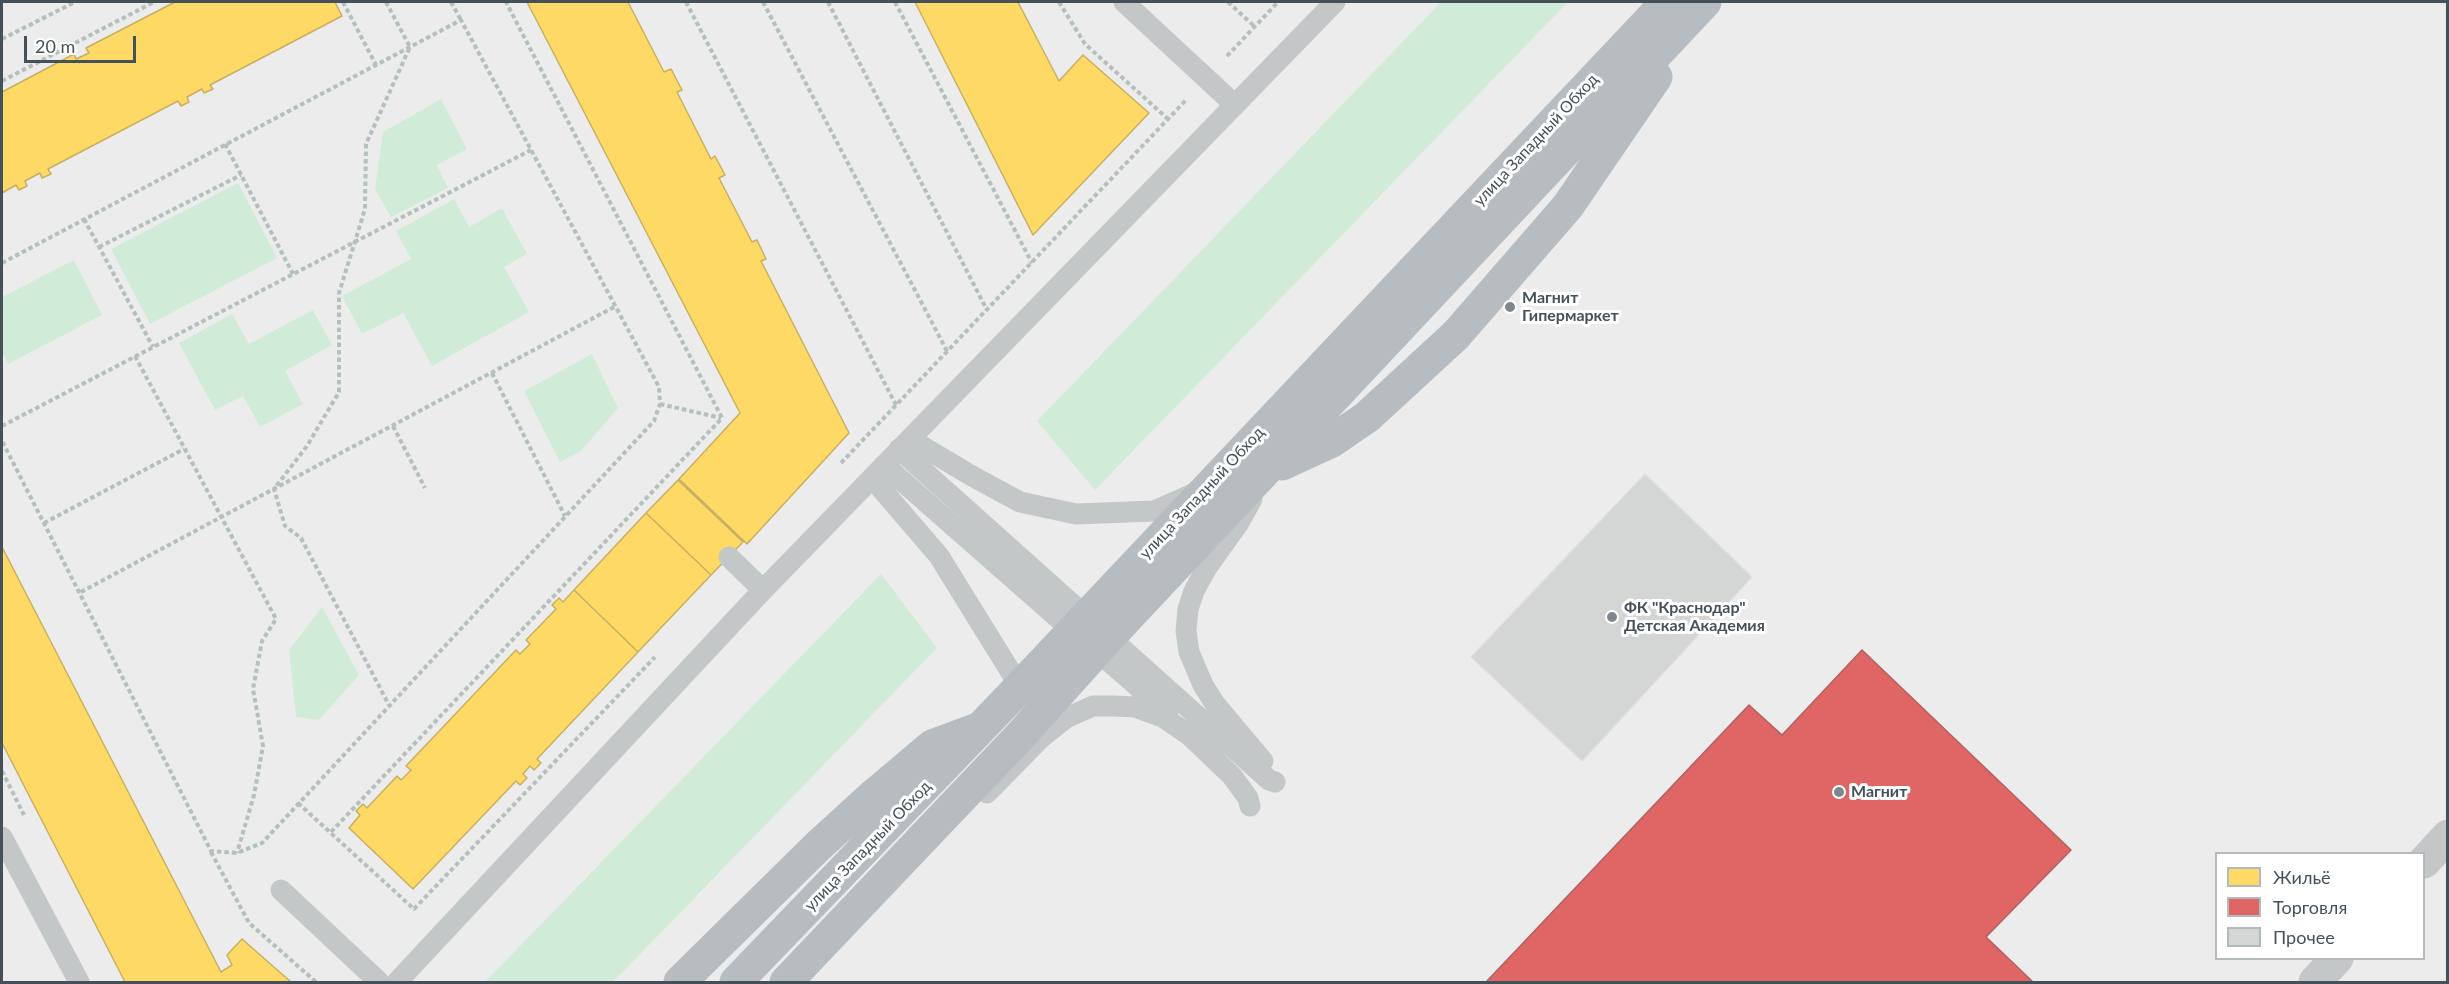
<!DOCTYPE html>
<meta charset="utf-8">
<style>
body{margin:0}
#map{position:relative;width:2449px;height:984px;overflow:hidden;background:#edecec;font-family:Lato,sans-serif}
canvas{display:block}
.frame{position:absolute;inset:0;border:3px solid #445158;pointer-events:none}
.legend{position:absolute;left:2215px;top:852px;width:210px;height:108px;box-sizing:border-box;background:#fff;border:2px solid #b4b9bc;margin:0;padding:8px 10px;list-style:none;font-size:18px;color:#445158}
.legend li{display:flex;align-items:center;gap:12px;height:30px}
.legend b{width:30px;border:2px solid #b4b9bc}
.scale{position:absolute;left:24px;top:36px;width:112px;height:27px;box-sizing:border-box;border:3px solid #445158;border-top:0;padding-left:8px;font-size:18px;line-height:21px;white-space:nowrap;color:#445158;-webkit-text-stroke:4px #fff;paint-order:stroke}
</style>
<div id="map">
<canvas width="2449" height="984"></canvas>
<div class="frame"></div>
<ul class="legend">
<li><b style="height:16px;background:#ffd966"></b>Жильё</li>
<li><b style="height:16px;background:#e06666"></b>Торговля</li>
<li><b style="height:16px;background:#d4d5d5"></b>Прочее</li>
</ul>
<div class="scale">20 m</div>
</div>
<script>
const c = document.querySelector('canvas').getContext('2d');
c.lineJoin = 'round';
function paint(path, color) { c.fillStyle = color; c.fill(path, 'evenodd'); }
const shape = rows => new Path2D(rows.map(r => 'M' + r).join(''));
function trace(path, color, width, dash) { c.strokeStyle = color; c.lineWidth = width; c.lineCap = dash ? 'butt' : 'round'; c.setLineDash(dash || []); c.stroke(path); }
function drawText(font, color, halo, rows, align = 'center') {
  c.font = font + ' Lato,sans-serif'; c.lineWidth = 6; c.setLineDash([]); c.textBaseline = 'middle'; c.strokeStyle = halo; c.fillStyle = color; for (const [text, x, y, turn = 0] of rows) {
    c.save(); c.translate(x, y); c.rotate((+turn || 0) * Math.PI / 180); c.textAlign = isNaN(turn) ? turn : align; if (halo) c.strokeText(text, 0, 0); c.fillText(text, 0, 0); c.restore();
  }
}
paint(shape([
 [1441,2,1568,2,1095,490,1037,421],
 [441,99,467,149,437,165,448,188,391,217,375,189,383,132],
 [238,183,277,258,150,324,111,249],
 [454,199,469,227,502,208,527,254,504,267,529,312,432,366,403,313,362,334,342,296,411,259,396,231],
 [74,260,102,315,8,364,2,352,2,297],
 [313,310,332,345,285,371,303,404,260,427,243,396,215,410,179,343,232,314,249,344],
 [592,354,618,408,581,451,560,462,524,391],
 [881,574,937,648,613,982,485,982],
 [322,607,359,675,319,720,296,717,289,650]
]), '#d0ecd8');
const homes = shape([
 [175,2,335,2,342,16,210,85,213,89,204,93,202,89,187,97,189,102,181,106,178,101,48,169,51,174,42,178,40,173,25,181,27,186,19,190,16,185,2,193,2,92,74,54,76,59,89,53,86,48,175,2],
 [527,2,628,2,664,72,671,69,682,90,677,92,711,159,715,156,725,175,719,178,752,242,757,240,766,259,761,261,849,433,747,544,679,479,740,413,527,2],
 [915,2,1018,2,1059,81,1083,55,1149,113,1033,235,915,2],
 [678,480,743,542,711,575,646,513,678,480],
 [646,513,711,575,638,652,574,590,646,513],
 [2,547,221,972,232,965,227,955,242,939,291,982,125,982,2,743,2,547],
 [574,590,638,652,537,759,541,763,534,770,530,766,523,774,527,778,520,785,516,781,413,889,349,828,360,815,356,811,363,804,367,808,397,776,401,780,411,770,406,766,516,650,520,654,530,644,526,640,556,609,552,605,559,598,563,602,574,590]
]);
paint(homes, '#ffd966');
trace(homes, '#c7b062', 1.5);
const shops = shape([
 [1862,650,2071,850,1986,937,2033,982,1486,982,1749,705,1782,735,1862,650]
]);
paint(shops, '#e06666');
trace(shops, '#b16062', 1.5);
const building = shape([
 [1645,474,1752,577,1582,761,1471,657,1645,474]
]);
paint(building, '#d4d5d5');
trace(building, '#dededf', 1.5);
trace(shape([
 [343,2,376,65],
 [386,2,410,47,366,144,365,209,339,293,339,392,307,446,274,489,285,526,301,538,389,705],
 [451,2,461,20],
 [686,2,896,405],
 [763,2,947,351],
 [828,2,987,310],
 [895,2,1032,263],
 [1059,2,1085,44,1168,119],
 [1228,2,1254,26],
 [2,39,75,2],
 [1227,56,1278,2],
 [2,81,154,2],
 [225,144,293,274],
 [84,219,153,347],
 [99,247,241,175],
 [2,263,461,20,659,387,660,404,654,421,262,843,237,853,211,851,2,441],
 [135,356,276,619,262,641,253,689,263,746,254,795,237,853],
 [492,373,565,516],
 [660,404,721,418],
 [2,426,531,150],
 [393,426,425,488],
 [841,463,1187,99],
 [44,523,184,449],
 [81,592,616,306],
 [2,771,24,815],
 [298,803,415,910],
 [331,832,722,418,506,2],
 [211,852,249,923,316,982],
 [414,909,655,657]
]), '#b3c0bb', 4, [4.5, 3]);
trace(shape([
 [1124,2,1235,105],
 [910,439,972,476,1020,502,1076,514,1154,511,1197,492],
 [899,449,1269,780,1275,782],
 [884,465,1082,639],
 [872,478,939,556,1020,687],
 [1252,499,1238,524,1206,569,1194,591,1188,609,1186,631,1189,652,1203,685,1215,704,1263,761],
 [729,557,763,590],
 [1092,642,1097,651,1135,684,1168,716],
 [987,793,1042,737,1066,718,1093,706,1113,706,1135,707,1163,717,1189,735,1232,776,1248,798,1250,806],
 [2,837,79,982],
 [281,890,379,982],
 [397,982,763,590,1335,2]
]), '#c4c7c8', 21);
trace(shape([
 [2424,862,2448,836],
 [2315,982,2337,958]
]), '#c4c7c8', 33);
trace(shape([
 [1282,464,1332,441,1367,417,1456,335,1568,206,1656,77],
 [680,982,817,847,874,795,932,746,975,730],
 [736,982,1020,687,1667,2],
 [786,982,1021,735,1109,637,1705,2]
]), '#b7bcc0', 33);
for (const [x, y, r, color] of [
 [1510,307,6,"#7f878c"],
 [1612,617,6,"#7f878c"],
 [1839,792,6,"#7f878c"]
]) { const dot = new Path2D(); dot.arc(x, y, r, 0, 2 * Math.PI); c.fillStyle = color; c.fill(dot); trace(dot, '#fff', 2); }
drawText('16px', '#445158', '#fff', [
 ["улица Западный Обход",1536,140,-47],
 ["улица Западный Обход",1202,493,-47],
 ["улица Западный Обход",868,846,-46]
]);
drawText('bold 16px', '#445158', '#fff', [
 ["Магнит",1522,298],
 ["Гипермаркет",1522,316],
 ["ФК \"Краснодар\"",1624,608],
 ["Детская Академия",1624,626],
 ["Магнит",1851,792]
], 'left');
</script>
